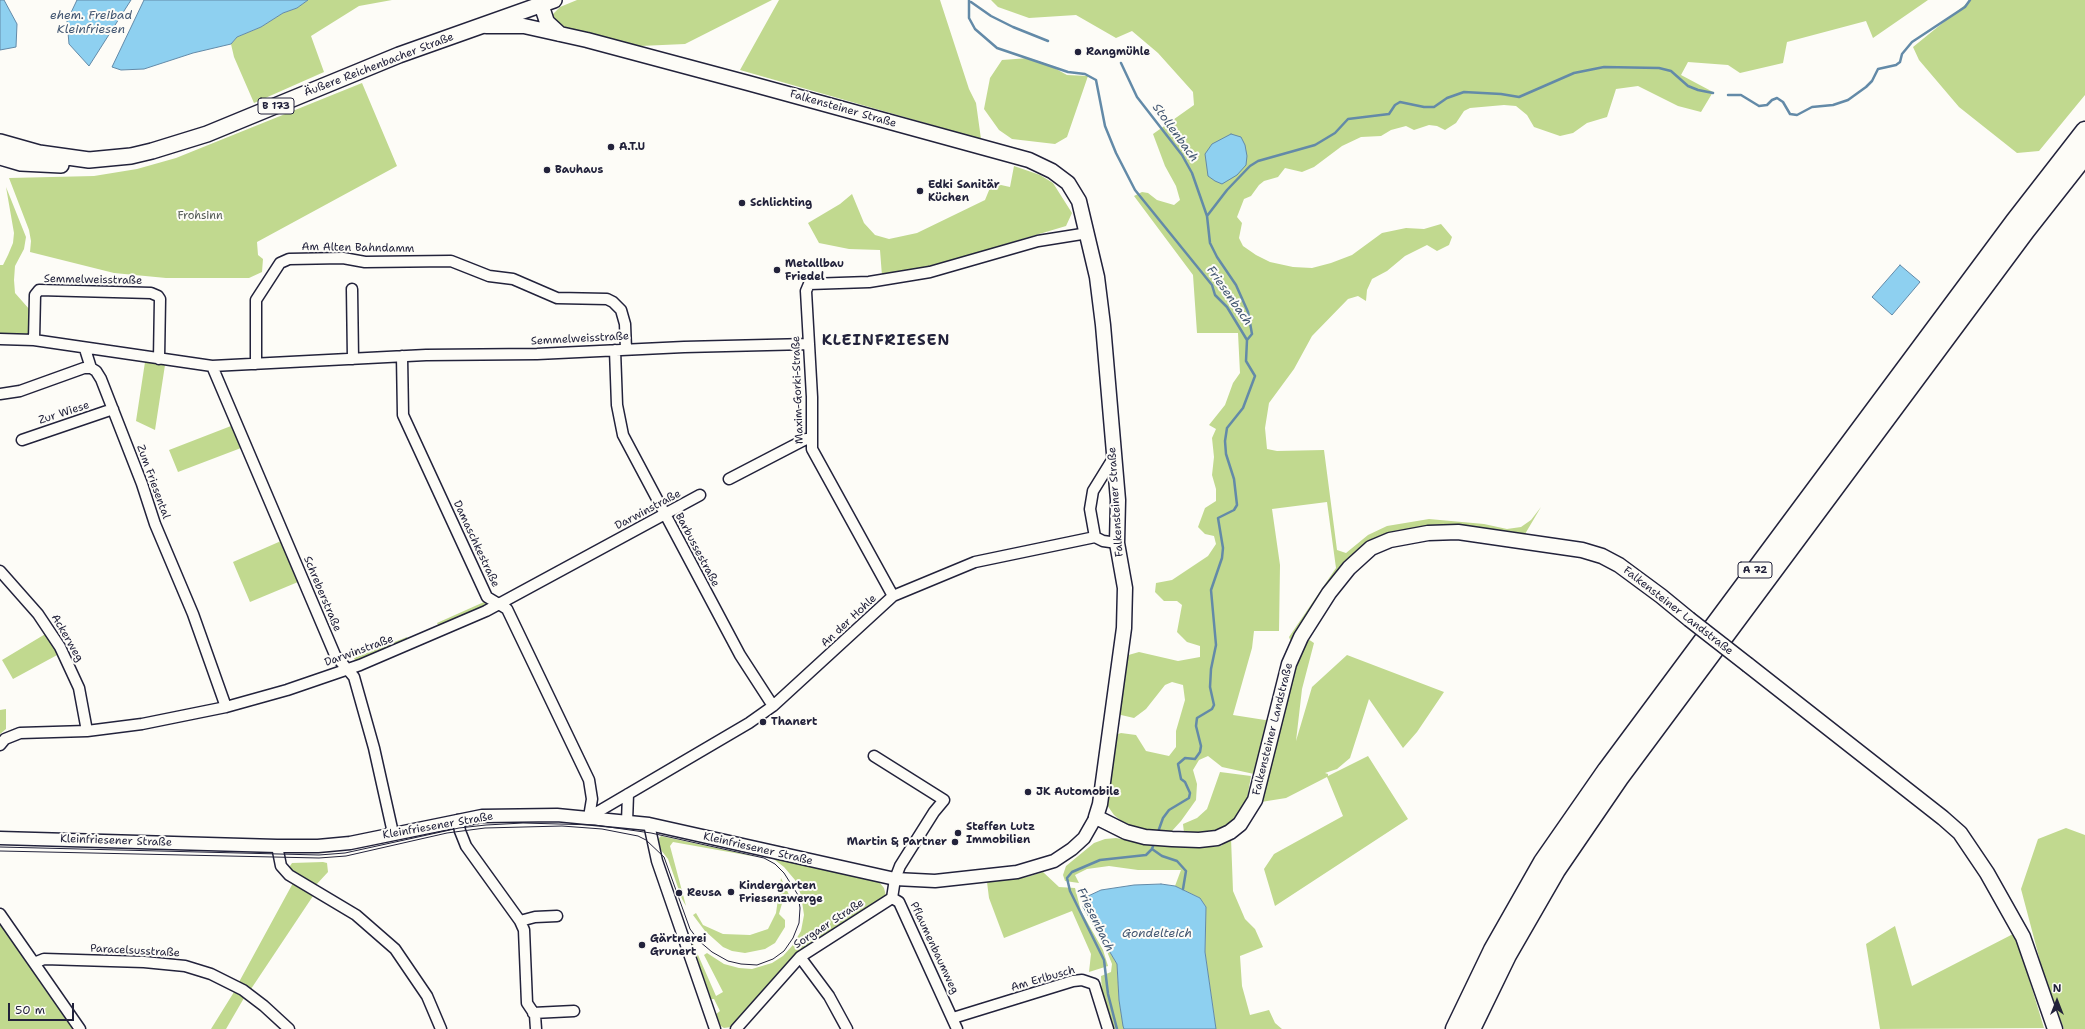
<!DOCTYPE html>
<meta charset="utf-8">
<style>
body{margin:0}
#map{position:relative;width:2085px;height:1029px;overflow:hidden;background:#fdfcf7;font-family:"Shantell Sans",sans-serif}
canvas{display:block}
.north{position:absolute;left:2037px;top:981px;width:40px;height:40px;-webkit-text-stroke:3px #fdfcf7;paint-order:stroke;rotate:0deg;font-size:11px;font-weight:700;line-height:16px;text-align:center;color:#22223b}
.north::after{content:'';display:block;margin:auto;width:14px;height:18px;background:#22223b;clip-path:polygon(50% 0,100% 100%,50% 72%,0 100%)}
.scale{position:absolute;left:8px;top:1003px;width:66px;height:18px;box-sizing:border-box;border:2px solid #22223b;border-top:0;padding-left:5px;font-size:12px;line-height:14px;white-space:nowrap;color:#22223b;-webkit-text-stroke:3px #fdfcf7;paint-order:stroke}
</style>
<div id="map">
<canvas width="2085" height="1029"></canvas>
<div class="north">N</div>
<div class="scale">50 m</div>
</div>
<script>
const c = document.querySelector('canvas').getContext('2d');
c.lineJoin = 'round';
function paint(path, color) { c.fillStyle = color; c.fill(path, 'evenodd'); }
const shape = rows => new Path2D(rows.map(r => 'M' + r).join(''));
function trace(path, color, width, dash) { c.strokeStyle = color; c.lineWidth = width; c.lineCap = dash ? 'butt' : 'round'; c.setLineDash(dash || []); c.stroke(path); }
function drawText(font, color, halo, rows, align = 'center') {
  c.font = font + ' "Shantell Sans",sans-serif'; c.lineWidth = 4; c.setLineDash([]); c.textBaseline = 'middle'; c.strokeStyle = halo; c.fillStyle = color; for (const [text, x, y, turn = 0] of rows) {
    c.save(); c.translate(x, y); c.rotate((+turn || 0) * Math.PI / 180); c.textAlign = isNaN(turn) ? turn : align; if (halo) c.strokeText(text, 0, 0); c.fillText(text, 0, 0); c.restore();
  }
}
paint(shape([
 [308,0,392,0,359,6,311,36,324,72,254,103,234,57,231,44,237,37,261,27,283,13,297,8],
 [577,0,772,0,685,44,640,46,560,27,554,22,553,14,560,7],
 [779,0,940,0,969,89,976,103,981,139,740,70],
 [991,0,1928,0,1873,38,1866,21,1787,42,1783,63,1740,73,1728,65,1688,62,1681,75,1713,92,1701,112,1678,106,1638,86,1616,89,1607,117,1587,123,1573,133,1560,136,1534,127,1527,115,1516,106,1504,105,1470,108,1464,111,1456,123,1445,130,1437,126,1429,125,1414,130,1406,126,1391,130,1381,136,1361,137,1342,146,1314,167,1302,172,1285,168,1278,177,1264,181,1259,185,1251,196,1244,199,1237,217,1242,223,1239,238,1243,246,1256,255,1270,262,1293,267,1312,268,1331,263,1352,255,1382,233,1406,228,1424,229,1441,224,1452,237,1449,245,1437,251,1427,245,1405,256,1387,271,1372,279,1367,290,1366,301,1358,296,1348,299,1312,336,1294,369,1269,403,1265,428,1267,449,1277,451,1324,450,1337,550,1346,553,1368,535,1387,526,1429,519,1484,524,1507,529,1521,527,1531,520,1541,507,1525,534,1519,535,1457,526,1433,525,1407,529,1381,538,1293,642,1291,642,1289,637,1336,568,1327,502,1272,509,1280,565,1279,631,1254,631,1252,648,1233,715,1265,720,1278,717,1305,637,1314,643,1302,689,1296,741,1312,687,1347,655,1444,692,1417,732,1403,748,1369,699,1350,758,1337,769,1325,773,1328,774,1328,776,1368,756,1408,819,1275,906,1264,869,1274,854,1343,816,1327,777,1286,798,1261,802,1264,782,1254,774,1222,767,1208,756,1199,760,1193,770,1197,784,1196,800,1181,821,1171,832,1147,831,1124,823,1114,815,1107,805,1106,792,1112,736,1121,733,1136,735,1146,751,1169,756,1176,747,1176,731,1185,700,1183,685,1172,682,1165,685,1146,709,1134,718,1121,715,1115,711,1125,656,1139,652,1178,661,1200,657,1200,646,1187,642,1177,632,1182,605,1177,601,1164,601,1155,592,1156,583,1172,580,1208,556,1216,544,1214,536,1205,534,1198,527,1205,508,1216,501,1216,489,1212,475,1214,457,1212,438,1216,429,1209,425,1225,405,1233,383,1240,373,1238,333,1197,333,1193,275,1134,196,1142,192,1148,193,1157,200,1174,205,1180,200,1176,186,1165,166,1153,134,1194,105,1193,92,1158,53,1132,31,1116,38,1076,15,1029,18,998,7],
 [1971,0,2085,0,2085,95,2039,151,2017,153,1959,107,1919,60,1913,47],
 [1029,58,1047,64,1067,75,1088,76,1067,137,1055,144,1012,139,999,130,984,109,990,78,1002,60],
 [362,83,397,166,257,242,258,255,263,259,262,272,249,278,166,278,114,273,30,252,31,241,29,230,9,178,94,176,137,169,176,158],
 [1014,166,1040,175,1053,183,1072,213,1066,226,942,263,882,276,880,250,849,249,819,243,808,223,840,204,852,194,864,223,875,235,889,239,917,233,985,200,992,183,1010,187],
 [6,187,26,237,24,249,15,266,14,280,15,293,30,310,30,334,24,336,0,335,0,265,3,265,8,255,13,243,14,233],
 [145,362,165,365,155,430,136,421],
 [231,426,241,448,178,472,169,450],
 [281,541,298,582,250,602,233,562],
 [484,599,486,606,439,627,437,623,484,602],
 [47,633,59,654,13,679,2,660],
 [407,637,408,641,356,663,354,658],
 [6,709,6,729,0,734,0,710],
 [1220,772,1251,776,1247,799,1242,810,1230,823,1216,831,1184,833,1183,824,1197,818,1207,809],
 [2066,828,2085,835,2085,1029,2064,1029,2044,976,2021,889,2038,839],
 [661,836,735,852,757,857,673,842,670,846,686,906,682,899,668,859,657,845,659,838],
 [1116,838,1160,846,1213,847,1221,846,1231,838,1233,891,1245,919,1255,929,1263,947,1240,956,1242,986,1250,1015,1269,1010,1275,1023,1282,1029,1216,1029,1205,952,1206,907,1200,898,1175,886,1181,870,1138,870,1109,866,1087,869,1075,875,1079,883,1065,881,1063,875,1066,866,1094,843,1105,839],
 [771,857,879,882,884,888,886,896,806,946,785,965,731,1027,724,1028,719,1025,715,1015,720,1011,714,999,710,999,688,932,716,996,723,992,704,955,707,953,724,964,739,968,752,969,772,963,783,956,792,946,801,931,804,915,801,895,795,880,784,867],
 [323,862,327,863,328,872,315,886,288,869,292,863],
 [1043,872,1059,887,1075,888,1081,911,1103,950,1108,966,1089,972,1091,954,1072,911,1004,938,989,898,987,882,947,886,1027,877],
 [781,878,791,899,783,900,779,914,785,920,785,927,775,943,765,949,745,953,732,951,723,947,705,931,693,915,696,913,703,925,723,934,750,935,768,929,776,913],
 [293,883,313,896,251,989,239,982],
 [1083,907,1117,964,1119,1000,1124,1029,1113,1029,1102,993,1101,976,1111,972,1112,964,1106,949],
 [0,922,46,991,74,1029,0,1029],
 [1895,926,1912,986,2015,933,2044,1028,1880,1029,1866,944],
 [234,992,244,998,226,1029,211,1029]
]), '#c1d98f');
const water = shape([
 [0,0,4,0,17,24,16,47,0,50,0,0],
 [77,0,131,0,89,66,69,44,67,21,77,0],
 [144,0,308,0,297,8,283,13,261,27,237,37,231,44,193,53,144,69,121,70,112,67,144,0],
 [1231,134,1241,137,1245,145,1247,156,1246,165,1237,175,1222,184,1215,181,1208,176,1205,154,1212,144,1231,134],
 [1900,265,1920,282,1892,315,1872,297,1900,265],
 [1161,884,1175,886,1200,898,1206,907,1205,952,1216,1029,1124,1029,1123,1026,1119,1000,1117,964,1083,907,1086,897,1101,890,1134,885,1161,884]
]);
paint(water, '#8ed0f0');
trace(water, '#638aa8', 1);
trace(shape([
 [969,0,969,18,975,29,997,48,1068,72,1085,74,1096,80,1105,126,1116,153,1135,190,1212,285,1215,295,1227,307,1247,340,1246,361,1255,376,1243,408,1227,428,1225,441,1226,454,1234,479,1237,505,1234,510,1218,518,1223,548,1222,558,1211,590,1216,645,1211,669,1210,687,1214,705,1212,709,1197,718,1196,726,1201,746,1200,752,1195,759,1185,758,1178,764,1181,779,1185,782,1190,793,1189,798,1169,810,1163,818,1158,832],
 [971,2,991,16,1013,27,1048,41],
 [1121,63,1137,97,1182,155,1192,173,1207,216,1210,243,1217,257,1236,285,1248,312,1252,334,1247,340],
 [1728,95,1741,95,1759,106,1767,105,1772,100,1777,98,1783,102,1790,114,1797,115,1812,107,1833,105,1848,100,1866,87,1872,81,1878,69,1896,65,1900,62,1902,54,1912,42,1965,7,1970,0],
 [1207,216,1227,190,1250,166,1258,161,1315,145,1335,133,1348,119,1389,114,1395,105,1400,102,1424,107,1434,107,1447,98,1464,92,1501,94,1519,97,1574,73,1604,67,1659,68,1671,71,1688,86,1698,90,1713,93],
 [1152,849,1162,856,1177,861,1186,871,1183,889],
 [1117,1029,1108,994,1104,960,1070,891,1067,878,1072,872,1100,860,1146,855,1152,849,1154,843]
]), '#638aa8', 2.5);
const minor = shape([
 [352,289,353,359],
 [0,339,34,340,212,366,426,355,537,354,684,347,808,344],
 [34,340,35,295,39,290,151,293,158,296,160,299,159,359],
 [85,349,91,368,96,371,101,379,142,484,155,524,193,614,226,707],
 [615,350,617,405,623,435,740,655,773,706],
 [402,356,403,415,487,597,507,609,589,780,592,799,589,817],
 [256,364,256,300,280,263,289,259,343,258,365,262,451,261,489,276,513,279,557,298,607,299,613,302,621,310,625,324,626,349],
 [212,366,335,655,354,677,374,748,393,833],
 [0,394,20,391,84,368,91,368],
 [22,440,113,409],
 [729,479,806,439,811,440],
 [1095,537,1090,509,1093,491,1114,457],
 [0,571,38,614,60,647,79,688,87,731],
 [893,596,812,449,812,397,806,291,809,284,869,282,930,272,1038,241,1088,233],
 [0,745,5,739,20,733,87,731,142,724,226,707,287,690,360,665,486,611,700,495],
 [874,756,944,800,934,812,900,866,895,879,892,898],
 [589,817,749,723,773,706,893,596,975,562,1095,537,1103,541,1117,543],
 [458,820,460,831,466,846,520,921,524,930,527,1003,535,1015,536,1029],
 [627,822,628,794],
 [649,824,657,861,715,1029],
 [277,846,281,866,289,875,356,915,395,949,427,996,441,1029],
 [892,898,899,902,957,1029],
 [0,914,80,1029],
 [520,921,535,917,557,916],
 [800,957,829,996,847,1029],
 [34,963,44,959,144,962,185,966,211,974,243,990,264,1006,289,1029],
 [533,1013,574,1011],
 [953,1018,1073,981,1082,980,1094,984,1108,1029],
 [736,1029,800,957,892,898]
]);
const tertiary = shape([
 [0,838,277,846,318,846,350,843,482,816,557,815,649,824,895,879,935,881,1017,872,1054,861,1072,849,1084,838,1096,817]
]);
const secondary = shape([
 [541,4,547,22,560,34],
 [486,26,524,26,587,40,748,83,1029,160,1052,171,1068,183,1079,201,1097,277,1103,325,1118,500,1117,543,1125,588,1124,628,1100,804,1096,817,1126,832,1145,837,1172,839,1199,840,1217,838,1230,832,1240,824,1255,800,1289,664,1301,637,1329,593,1349,568,1371,548,1390,540,1428,533,1458,532,1582,550,1602,556,1619,565,1661,596,1689,619],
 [1748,665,1943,818,1960,833,1987,873,2023,937,2055,1029]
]);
const primary = shape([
 [0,142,39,153,89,160,131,156,152,151,207,134,399,55,554,0],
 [0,157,21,163,61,165]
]);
const motorway = shape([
 [1455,1029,1493,950,1543,862,1607,770,2015,221,2085,131],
 [1471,1029,1507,955,1556,870,1619,778,2026,230,2085,155]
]);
trace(minor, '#22223b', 13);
trace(tertiary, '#22223b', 15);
trace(secondary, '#22223b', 17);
trace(primary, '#22223b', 18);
trace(motorway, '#22223b', 21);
trace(minor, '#fdfcf7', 10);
trace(tertiary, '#fdfcf7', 12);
trace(secondary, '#fdfcf7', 14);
trace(primary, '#fdfcf7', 15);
trace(motorway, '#fdfcf7', 18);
trace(shape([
 [0,847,319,855,345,853,459,828,486,825,523,823,595,825,651,833,764,858,775,864,784,873,798,895,800,908,799,923,793,938,784,951,773,959,757,965,741,964,728,961,712,952,699,941,690,929,664,857,646,840,638,836,602,829,562,826,485,828,447,833,346,856,319,858,0,851]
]), '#22223b', 1);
const secondaryBridge = shape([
 [1689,619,1748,665]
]);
trace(secondaryBridge, '#22223b', 17, []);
trace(secondaryBridge, '#fdfcf7', 14);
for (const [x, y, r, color] of [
 [1078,52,4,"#22223b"],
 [611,147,4,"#22223b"],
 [547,170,4,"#22223b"],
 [920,191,4,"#22223b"],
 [742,203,4,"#22223b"],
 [777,270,4,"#22223b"],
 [763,722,4,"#22223b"],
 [1028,792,4,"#22223b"],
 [958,833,4,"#22223b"],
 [955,842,4,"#22223b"],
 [731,892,4,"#22223b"],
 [679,893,4,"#22223b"],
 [642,945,4,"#22223b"]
]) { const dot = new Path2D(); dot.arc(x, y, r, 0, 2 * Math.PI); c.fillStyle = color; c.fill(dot); trace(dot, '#fdfcf7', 1.5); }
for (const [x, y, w] of [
 [276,106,36],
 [1755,570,34]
]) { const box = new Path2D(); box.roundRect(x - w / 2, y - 8, w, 16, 3); c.fillStyle = '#fdfcf7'; c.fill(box); trace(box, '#22223b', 1); }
drawText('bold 10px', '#22223b', null, [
 ["B 173",276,106],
 ["A 72",1755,570]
]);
drawText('bold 11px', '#22223b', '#fdfcf7', [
 ["Rangmühle",1086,52],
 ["A.T.U",619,147],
 ["Bauhaus",555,170],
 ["Edki Sanitär",928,185],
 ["Küchen",928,198],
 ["Schlichting",750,203],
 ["Metallbau",785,264],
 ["Friedel",785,277],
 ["Thanert",771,722],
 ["JK Automobile",1036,792],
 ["Steffen Lutz",966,827],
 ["Immobilien",966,840],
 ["Martin & Partner",947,842,"right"],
 ["Kindergarten",739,886],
 ["Friesenzwerge",739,899],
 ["Reusa",687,893],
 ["Gärtnerei",650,939],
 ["Grunert",650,952]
], 'left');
drawText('11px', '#22223b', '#fdfcf7', [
 ["Äußere Reichenbacher Straße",379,65,-21],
 ["Falkensteiner Straße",843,109,16],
 ["Am Alten Bahndamm",358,248,1],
 ["Semmelweisstraße",93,280,1],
 ["Semmelweisstraße",580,339,-3],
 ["Maxim-Gorki-Straße",798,390,-92],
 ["Zur Wiese",64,413,-18],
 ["Zum Friesental",153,482,70],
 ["Falkensteiner Straße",1116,502,-94],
 ["Darwinstraße",648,510,-28],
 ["Damaschkestraße",476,544,65],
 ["Barbussestraße",697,550,62],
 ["Schreberstraße",322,594,67],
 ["Falkensteiner Landstraße",1678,611,38],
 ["An der Hohle",849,621,-43],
 ["Ackerweg",67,638,60],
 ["Darwinstraße",359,651,-20],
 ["Falkensteiner Landstraße",1273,729,-76],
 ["Kleinfriesener Straße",438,826,-10],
 ["Kleinfriesener Straße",116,841,2],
 ["Kleinfriesener Straße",758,849,13],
 ["Sorgaer Straße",829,924,-33],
 ["Pflaumenbaumweg",934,948,65],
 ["Paracelsusstraße",135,951,3],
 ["Am Erlbusch",1043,979,-16]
]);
drawText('11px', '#525954', '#fdfcf7', [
 ["Frohsinn",200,216]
]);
drawText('italic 12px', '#425671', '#fdfcf7', [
 ["ehem. Freibad",91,16],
 ["Kleinfriesen",91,30],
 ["Stollenbach",1175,133,54],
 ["Friesenbach",1229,296,55],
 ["Friesenbach",1095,920,64],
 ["Gondelteich",1157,934]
]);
c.letterSpacing = '1px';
drawText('bold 15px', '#22223b', '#fdfcf7', [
 ["KLEINFRIESEN",886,341]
]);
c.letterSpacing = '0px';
</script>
